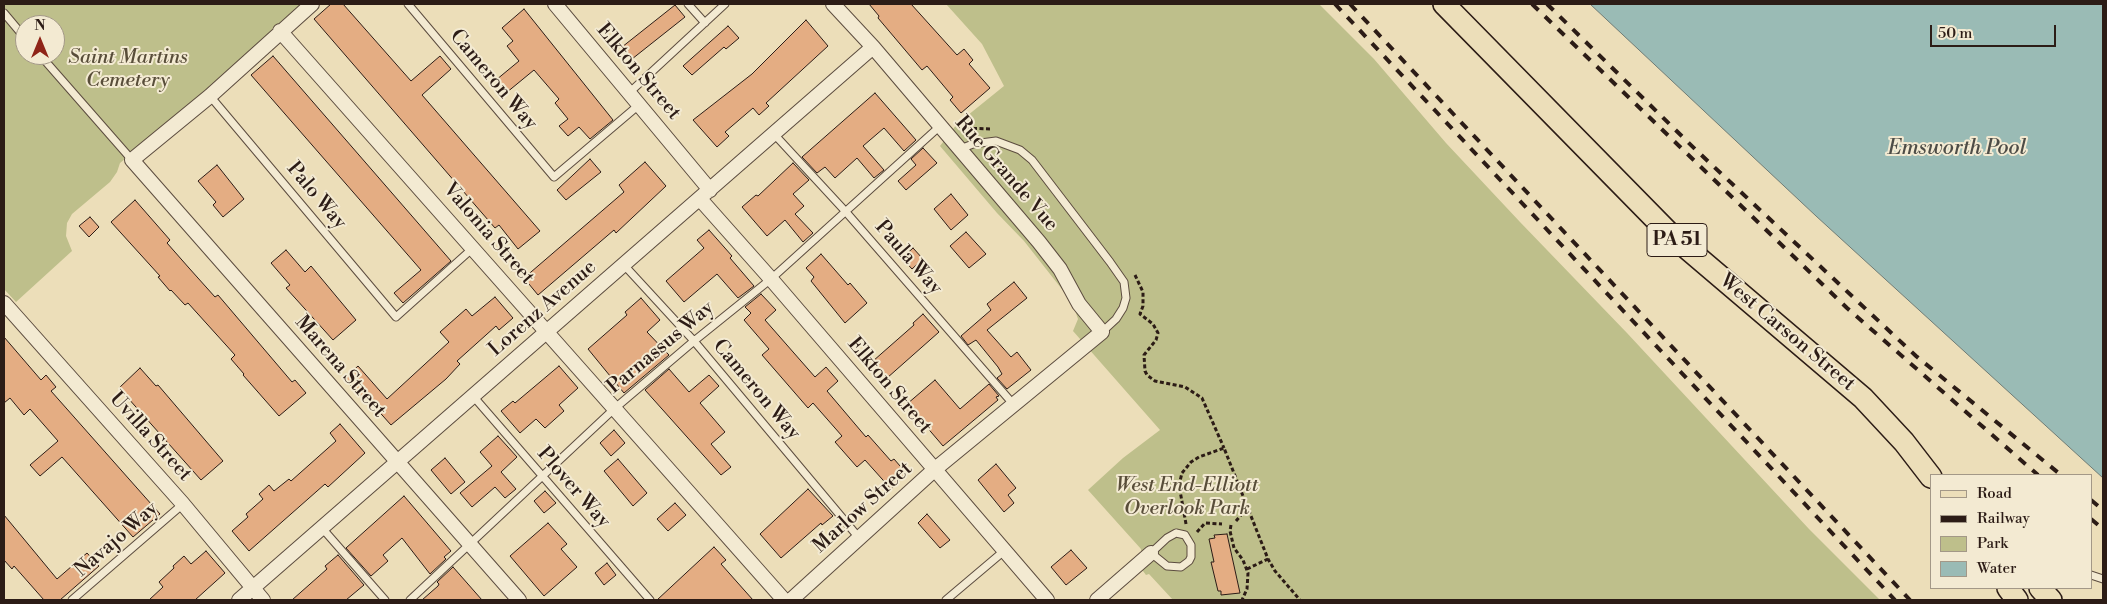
<!DOCTYPE html>
<style>
body{margin:0}
#map{position:relative;width:2107px;height:604px;overflow:hidden;background:#ecdeb9;font-family:"Libre Bodoni",serif}
canvas{display:block}
.frame{position:absolute;inset:0;border:5px solid #2c1c16;pointer-events:none}
.legend{position:absolute;left:1930px;top:474px;width:162px;height:115px;box-sizing:border-box;background:#f3ead2;border:1px solid #a39887;margin:0;padding:6px 9px;list-style:none;font-size:15px;color:#2c1c16}
.legend li{display:flex;align-items:center;gap:10px;height:25px}
.legend b{width:25px;border:1px solid #a39887}
.north{position:absolute;left:15px;top:15px;width:50px;height:50px;box-sizing:border-box;background:#f3ead2;border:1px solid #a39887;border-radius:50%;rotate:0deg;font-size:14px;font-weight:700;line-height:20px;text-align:center;color:#2c1c16}
.north::after{content:'';display:block;margin:auto;width:18px;height:22px;background:#8f2418;clip-path:polygon(50% 0,100% 100%,50% 72%,0 100%)}
.scale{position:absolute;left:1930px;top:25px;width:126px;height:22px;box-sizing:border-box;border:2px solid #2c1c16;border-top:0;padding-left:6px;font-size:15px;line-height:18px;white-space:nowrap;color:#2c1c16;-webkit-text-stroke:4px #f3ead2;paint-order:stroke}
</style>
<div id="map">
<canvas width="2107" height="604"></canvas>
<div class="frame"></div>
<ul class="legend">
<li><b style="height:6px;background:#ecdeb9"></b>Road</li>
<li><b style="height:6px;background:#2c1c16"></b>Railway</li>
<li><b style="height:14px;background:#bebf8b"></b>Park</li>
<li><b style="height:14px;background:#9abbb5"></b>Water</li>
</ul>
<div class="north">N</div>
<div class="scale">50 m</div>
</div>
<script>
const c = document.querySelector('canvas').getContext('2d');
c.lineJoin = 'round';
function paint(path, color) { c.fillStyle = color; c.fill(path, 'evenodd'); }
const shape = rows => new Path2D(rows.map(r => 'M' + r).join(''));
function trace(path, color, width, dash) { c.strokeStyle = color; c.lineWidth = width; c.lineCap = dash ? 'butt' : 'round'; c.setLineDash(dash || []); c.stroke(path); }
function drawText(font, color, halo, rows, align = 'center') {
  c.font = font + ' "Libre Bodoni",serif'; c.lineWidth = 4; c.setLineDash([]); c.textBaseline = 'middle'; c.strokeStyle = halo; c.fillStyle = color; for (const [text, x, y, turn = 0] of rows) {
    c.save(); c.translate(x, y); c.rotate((+turn || 0) * Math.PI / 180); c.textAlign = isNaN(turn) ? turn : align; if (halo) c.strokeText(text, 0, 0); c.fillText(text, 0, 0); c.restore();
  }
}
paint(shape([
 [4,4,308,4,243,61,120,163,117,172,110,182,72,214,67,223,66,236,72,251,16,302,4,289],
 [25,25,55,25,55,55,25,55],
 [946,4,1319,4,1374,59,1446,143,1520,222,1627,333,1809,529,1880,600,1173,600,1149,574,1146,575,1143,571,1141,549,1088,490,1123,458,1160,430,1073,331,1078,319,1072,302,1024,241,997,213,940,146,957,124,1004,86,982,44]
]), '#bebf8b');
const water = shape([
 [1590,4,2103,4,2103,478,1816,216,1590,4]
]);
paint(water, '#9abbb5');
trace(water, '#6e7b75', 1);
const building = shape([
 [331,4,343,4,411,81,440,56,451,69,422,95,540,231,518,249,499,225,495,228,314,19,331,4],
 [869,4,911,4,957,55,964,49,973,60,969,64,990,88,961,113,950,100,953,97,927,66,922,70,878,18,879,16,869,4],
 [675,5,685,17,632,59,622,47,675,5],
 [524,9,613,120,590,139,579,127,568,136,559,126,568,119,555,103,559,99,534,70,506,93,496,80,519,61,507,46,513,41,502,28,524,9],
 [806,20,828,46,766,103,769,106,759,115,753,108,725,132,729,136,717,147,693,120,752,74,806,20],
 [728,26,739,38,726,49,724,47,692,75,683,66,728,26],
 [273,56,451,261,403,303,394,293,421,270,251,75,273,56],
 [875,93,916,140,904,151,884,128,863,146,884,170,874,178,857,158,835,178,825,167,817,173,802,157,875,93],
 [923,148,937,163,906,190,898,181,916,165,911,159,923,148],
 [590,159,601,172,566,200,557,190,590,159],
 [645,162,666,186,616,233,614,230,538,295,524,278,624,192,619,185,645,162],
 [793,163,809,180,793,194,804,206,795,214,813,233,803,242,785,220,767,236,742,207,756,195,758,196,793,163],
 [217,165,244,199,223,217,213,205,216,202,198,181,217,165],
 [951,194,968,215,951,230,934,209,951,194],
 [135,200,170,240,167,243,189,268,215,297,218,295,292,382,295,380,306,393,279,416,243,375,244,374,231,359,235,355,188,303,185,305,171,290,170,291,158,277,160,276,111,222,135,200],
 [90,217,99,227,89,237,79,226,90,217],
 [709,230,732,256,730,258,754,286,738,298,717,274,684,302,666,281,704,248,697,240,709,230],
 [966,232,986,254,969,268,950,246,966,232],
 [913,248,923,259,912,269,902,258,913,248],
 [286,250,305,272,311,266,356,320,333,340,286,288,290,285,271,263,286,250],
 [821,254,848,285,850,283,867,303,845,323,811,281,814,277,806,268,821,254],
 [1014,282,1027,298,987,330,1011,357,1017,352,1031,370,1007,389,997,378,1002,374,998,367,976,340,968,345,961,336,991,310,987,304,1014,282],
 [761,294,776,310,765,320,815,377,826,367,838,381,827,391,866,437,868,435,891,461,894,459,907,474,891,489,865,460,857,467,835,442,842,436,813,403,808,408,762,355,769,349,744,320,751,313,745,307,761,294],
 [495,297,513,318,499,330,496,326,457,361,460,364,446,379,391,425,366,397,364,399,344,379,358,366,387,399,449,342,440,332,466,309,472,316,495,297],
 [641,298,660,320,647,332,669,355,624,393,588,349,627,315,625,312,641,298],
 [923,314,939,332,887,378,873,361,914,325,913,323,923,314],
 [4,337,41,380,46,375,56,387,51,391,160,514,133,537,62,457,40,476,30,465,58,441,30,409,24,415,10,398,4,403,4,337],
 [559,366,578,388,559,405,564,411,545,428,536,419,520,433,501,411,513,401,515,403,559,366],
 [140,368,156,386,158,385,223,461,201,480,119,388,140,368],
 [669,369,689,392,709,375,719,386,700,403,725,432,711,444,731,467,721,475,645,390,669,369],
 [935,380,960,409,989,384,999,396,996,397,998,400,943,446,907,404,935,380],
 [340,424,365,453,328,487,325,484,249,551,232,531,248,517,246,514,263,499,259,494,269,485,274,491,289,479,291,481,336,441,330,433,340,424],
 [614,430,625,443,611,456,600,443,614,430],
 [498,436,517,457,501,472,516,489,505,498,495,487,472,507,460,493,492,466,480,452,498,436],
 [445,458,465,482,451,494,431,470,445,458],
 [618,459,647,493,633,506,604,471,618,459],
 [996,464,1016,488,1008,495,1014,503,1004,512,978,480,996,464],
 [808,489,833,516,822,525,821,523,781,558,760,534,808,489],
 [545,491,556,503,544,513,534,501,545,491],
 [404,496,451,551,444,557,446,559,430,574,402,538,383,555,388,561,371,576,346,548,404,496],
 [675,503,686,515,668,531,657,519,675,503],
 [927,514,950,540,940,548,918,523,927,514],
 [4,515,57,579,87,553,99,566,60,600,44,600,14,566,12,569,4,560,4,515],
 [548,523,567,544,561,549,577,567,544,596,510,556,548,523],
 [1227,534,1240,593,1221,595,1221,591,1218,591,1211,562,1214,562,1209,539,1215,538,1214,535,1227,534],
 [714,547,726,560,721,564,753,600,657,600,714,547],
 [1071,550,1087,568,1066,585,1051,567,1071,550],
 [206,551,225,573,195,600,149,600,163,587,159,582,174,568,173,566,184,556,191,564,206,551],
 [338,555,364,585,346,600,292,600,327,569,325,566,338,555],
 [607,563,616,575,604,585,595,573,607,563],
 [453,567,482,600,422,600,438,586,439,584,437,582,453,567]
]);
paint(building, '#e4ad83');
trace(building, '#2c1c16', 1);
const service = shape([
 [408,4,554,177,640,104],
 [688,4,705,23],
 [4,13,25,38],
 [40,55,132,160],
 [630,92,725,4],
 [210,96,396,317,473,248],
 [774,134,846,212,1014,405],
 [960,149,973,144,996,141,1020,150,1032,160,1110,262,1124,282,1126,298,1123,308,1116,319,1102,332],
 [624,265,694,341,860,539],
 [473,396,650,600],
 [322,528,385,600],
 [1176,533,1185,535,1191,545,1191,557,1189,561,1181,567,1167,566,1151,553,1167,538,1176,533],
 [2091,575,2103,579],
 [72,600,183,504],
 [410,600,614,409,694,341,771,279,939,127],
 [946,600,1004,551]
]);
const minor = shape([
 [312,4,210,96,132,160,519,600],
 [555,4,710,190],
 [280,31,784,600],
 [700,199,771,279,1047,600],
 [4,303,183,504,263,600],
 [239,600,873,47],
 [791,600,934,470,1102,332,1079,304,1060,269,1039,242,873,47,833,4],
 [1097,600,1151,553]
]);
const primary = shape([
 [1444,4,1669,233,1863,398,1904,442,1931,477],
 [2008,588,2017,600],
 [2040,588,2051,600]
]);
trace(service, '#5c4c3f', 9);
trace(minor, '#5c4c3f', 16);
trace(primary, '#2c1c16', 24);
trace(shape([
 [960,128,992,129],
 [1135,275,1143,292,1143,306,1140,314,1153,324,1158,333,1156,340,1144,355,1145,371,1147,375,1155,381,1185,387,1202,398,1224,448],
 [1236,521,1241,515],
 [1186,524,1179,485,1182,473,1191,462,1199,457,1224,448,1268,559,1275,571,1300,600],
 [1231,525,1230,531,1234,548,1243,560,1248,573,1247,589,1242,600],
 [1197,532,1205,523,1222,524],
 [1247,569,1268,559]
]), '#2c1c16', 3, [4, 2.5]);
trace(service, '#f3ead2', 7);
trace(minor, '#f3ead2', 14);
trace(primary, '#ecdeb9', 21);
trace(shape([
 [1335,4,1895,600],
 [1350,4,1910,600],
 [1532,4,1847,308,2038,475],
 [1547,4,1696,150,1916,356,2061,475],
 [2091,500,2103,510],
 [2091,519,2103,529]
]), '#2c1c16', 4, [9, 9]);
for (const [x, y, w] of [
 [1677,240,60]
]) { const box = new Path2D(); box.roundRect(x - w / 2, y - 16.5, w, 33, 4); c.fillStyle = '#f3ead2'; c.fill(box); trace(box, '#2c1c16', 1); }
drawText('bold 19px', '#2c1c16', null, [
 ["PA 51",1677,240]
]);
drawText('italic 20px', '#584d39', '#f3ead2', [
 ["Saint Martins",128,58],
 ["Cemetery",128,81],
 ["West End-Elliott",1187,486],
 ["Overlook Park",1187,509]
]);
drawText('20px', '#2c1c16', '#f3ead2', [
 ["Elkton Street",638,72,50],
 ["Cameron Way",493,80,50],
 ["Rue Grande Vue",1006,174,49],
 ["Palo Way",316,196,50],
 ["Valonia Street",488,234,49],
 ["Paula Way",908,258,49],
 ["Lorenz Avenue",543,309,-41],
 ["West Carson Street",1787,333,40],
 ["Parnassus Way",661,348,-40],
 ["Marena Street",340,367,49],
 ["Elkton Street",889,386,50],
 ["Cameron Way",756,390,50],
 ["Uvilla Street",150,437,48],
 ["Plover Way",573,488,49],
 ["Marlow Street",863,508,-42],
 ["Navajo Way",117,540,-41]
]);
drawText('italic 21px', '#4d4c46', '#f3ead2', [
 ["Emsworth Pool",1957,149]
]);
</script>
